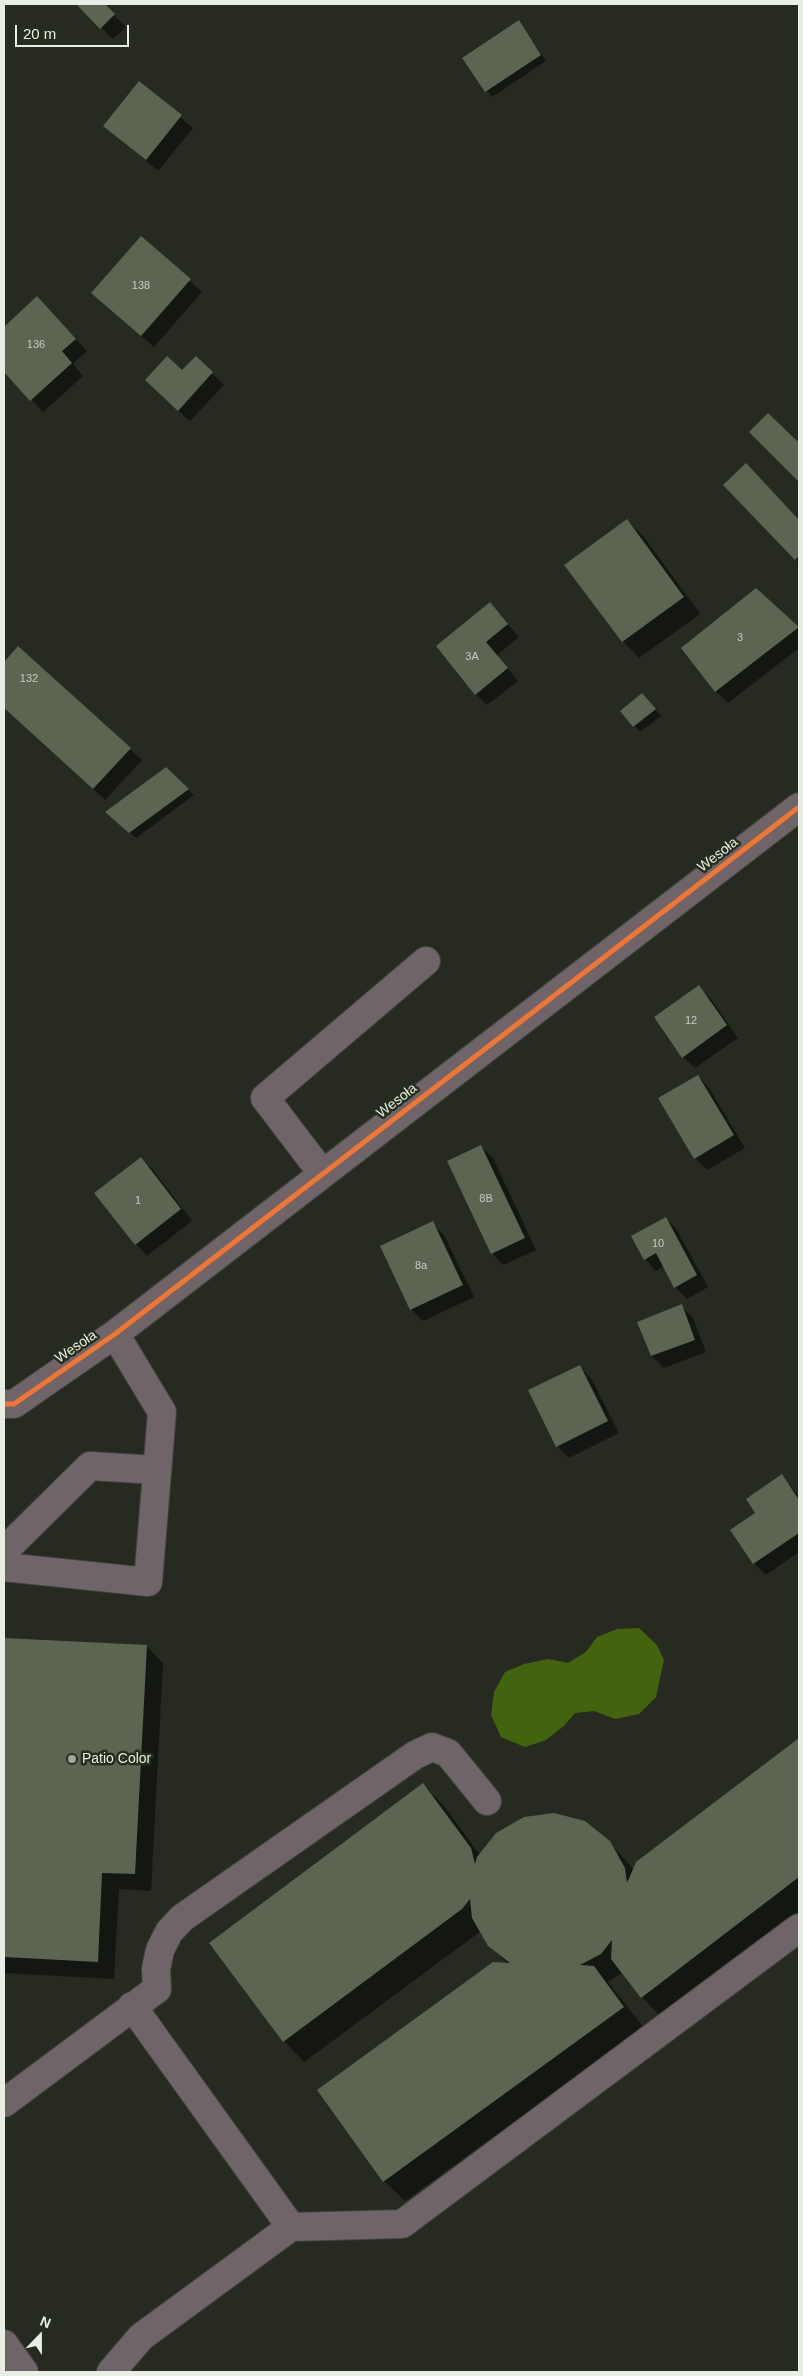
<!DOCTYPE html>
<meta charset="utf-8">
<style>
body{margin:0}
#map{position:relative;width:803px;height:2376px;overflow:hidden;background:#262a21;font-family:Helvetica,sans-serif}
canvas{display:block}
.frame{position:absolute;inset:0;border:5px solid #e8eee3;pointer-events:none}
.north{position:absolute;left:15px;top:2311px;width:50px;height:50px;-webkit-text-stroke:4px #262e1d;paint-order:stroke;rotate:22deg;font-size:14px;font-weight:700;line-height:20px;text-align:center;color:#e8eee3}
.north::after{content:'';display:block;margin:auto;width:18px;height:22px;background:#e8eee3;clip-path:polygon(50% 0,100% 100%,50% 72%,0 100%)}
.scale{position:absolute;left:15px;top:25px;width:114px;height:22px;box-sizing:border-box;border:2px solid #e8eee3;border-top:0;padding-left:6px;font-size:15px;line-height:18px;white-space:nowrap;color:#e8eee3;-webkit-text-stroke:4px #262e1d;paint-order:stroke}
</style>
<div id="map">
<canvas width="803" height="2376"></canvas>
<div class="frame"></div>
<div class="north">N</div>
<div class="scale">20 m</div>
</div>
<script>
const c = document.querySelector('canvas').getContext('2d');
c.lineJoin = 'round';
function paint(path, color) { c.fillStyle = color; c.fill(path, 'evenodd'); }
const shape = rows => new Path2D(rows.map(r => 'M' + r).join(''));
function trace(path, color, width, dash) { c.strokeStyle = color; c.lineWidth = width; c.lineCap = dash ? 'butt' : 'round'; c.setLineDash(dash || []); c.stroke(path); }
function drawText(font, color, halo, rows, align = 'center') {
  c.font = font + ' Helvetica,sans-serif'; c.lineWidth = 5; c.setLineDash([]); c.textBaseline = 'middle'; c.strokeStyle = halo; c.fillStyle = color; for (const [text, x, y, turn = 0] of rows) {
    c.save(); c.translate(x, y); c.rotate((+turn || 0) * Math.PI / 180); c.textAlign = isNaN(turn) ? turn : align; if (halo) c.strokeText(text, 0, 0); c.fillText(text, 0, 0); c.restore();
  }
}
paint(shape([
 [639,1628,657,1645,664,1660,656,1697,639,1714,615,1719,594,1711,575,1713,564,1726,546,1740,525,1747,501,1737,491,1715,494,1692,505,1672,524,1664,548,1659,568,1663,586,1652,597,1637,617,1629]
]), '#43640e');
paint(shape([
 [77,4,103,4,126,27,113,39],
 [519,22,546,61,492,97,464,58],
 [140,83,193,128,158,171,105,126],
 [141,237,202,292,154,347,92,293],
 [37,298,87,351,73,364,83,376,43,412,4,370,4,328],
 [196,358,224,385,190,421,158,392],
 [757,476,799,521,799,563,724,485],
 [627,521,644,537,700,614,639,658,623,641],
 [756,590,799,627,799,648,728,703,716,691],
 [490,604,519,637,497,655,518,681,487,705,476,694],
 [18,648,142,760,105,800,4,708,4,664],
 [648,700,661,716,640,732,622,711],
 [166,769,194,795,136,838,113,818],
 [699,987,711,999,738,1038,695,1068,683,1057],
 [698,1076,709,1088,745,1148,707,1170,695,1158],
 [481,1147,493,1158,536,1250,503,1265,492,1253],
 [141,1158,153,1170,192,1221,147,1256,136,1244],
 [666,1218,677,1230,708,1287,687,1299,675,1287,664,1266,656,1271,645,1259],
 [432,1223,444,1235,474,1297,423,1321,411,1309],
 [681,1306,693,1318,706,1352,664,1368,652,1356,638,1322],
 [579,1366,591,1378,619,1433,569,1458,557,1446],
 [782,1476,799,1496,799,1552,766,1575,754,1563],
 [4,1639,146,1646,163,1663,151,1891,119,1889,114,1979,4,1973],
 [799,1739,799,1913,662,2018,642,1997,623,1972,608,1982,644,2028,405,2201,384,2181,508,1964,489,1945,481,1931,304,2062,284,2041,423,1785,444,1806,480,1855,609,1842,634,1870,637,1863]
]), '#0007');
paint(shape([
 [76,4,105,4,115,14,100,29],
 [519,20,541,55,485,92,462,58],
 [139,81,182,115,146,160,103,126],
 [141,236,191,279,141,336,91,293],
 [37,296,76,339,62,351,72,363,30,401,4,372,4,327],
 [167,356,182,370,196,356,213,372,178,411,145,380],
 [768,413,797,441,799,439,799,482,749,432],
 [746,463,799,520,799,556,795,560,723,485],
 [627,519,684,597,622,642,564,565],
 [756,588,799,627,715,692,681,648],
 [490,602,508,624,486,642,508,668,475,695,436,646],
 [18,646,131,748,93,789,4,708,4,662],
 [642,693,656,709,633,727,620,711],
 [166,767,189,789,129,833,105,812],
 [699,985,727,1025,682,1058,654,1017],
 [698,1075,734,1135,694,1159,658,1098],
 [481,1145,525,1238,491,1254,447,1161],
 [141,1157,181,1209,135,1245,94,1193],
 [666,1217,697,1275,674,1288,656,1253,644,1260,631,1236],
 [433,1221,463,1285,410,1310,380,1246],
 [682,1304,695,1340,651,1356,637,1322],
 [580,1365,608,1421,556,1447,528,1390],
 [782,1474,799,1500,799,1533,753,1564,730,1530,755,1513,746,1499],
 [4,1638,147,1645,135,1874,102,1873,98,1962,4,1957],
 [799,1738,799,1877,641,1998,611,1959,612,1940,601,1954,580,1965,594,1966,624,2007,383,2182,317,2090,493,1962,510,1963,488,1946,472,1918,470,1899,462,1909,283,2042,209,1943,423,1783,471,1848,475,1864,477,1857,496,1833,524,1817,554,1813,585,1821,610,1841,625,1868,627,1883,636,1862]
]), '#5c6551');
const minor = shape([
 [322,1173,265,1098,426,961],
 [4,1404,14,1404,115,1334,799,807],
 [4,1551,90,1466,157,1470],
 [4,1567,148,1582,162,1412,115,1334],
 [132,2006,291,2227],
 [4,2103,157,1989,156,1969,160,1950,169,1932,182,1918,415,1755,432,1747,448,1753,487,1801],
 [4,2344,24,2372],
 [111,2372,141,2337,291,2227,402,2224,799,1928]
]);
trace(minor, '#41453d', 30);
trace(minor, '#6f6467', 28);
trace(shape([
 [4,1404,14,1404,115,1334,799,807]
]), '#f07635', 5);
for (const [x, y, r, color] of [
 [72,1759,5,"#a4a99f"]
]) { const dot = new Path2D(); dot.arc(x, y, r, 0, 2 * Math.PI); c.fillStyle = color; c.fill(dot); trace(dot, '#262e1d', 2); }
drawText('11px', '#c5ccbe', null, [
 ["138",141,286],
 ["136",36,345],
 ["3",740,638],
 ["3A",472,657],
 ["132",29,679],
 ["12",691,1021],
 ["8B",486,1199],
 ["1",138,1201],
 ["10",658,1244],
 ["8a",421,1266]
]);
drawText('14px', '#e8eee3', '#262e1d', [
 ["Wesoła",718,855,-38],
 ["Wesoła",397,1101,-38],
 ["Wesoła",76,1347,-34]
]);
drawText('14px', '#e8eee3', '#262e1d', [
 ["Patio Color",82,1759]
], 'left');
</script>
